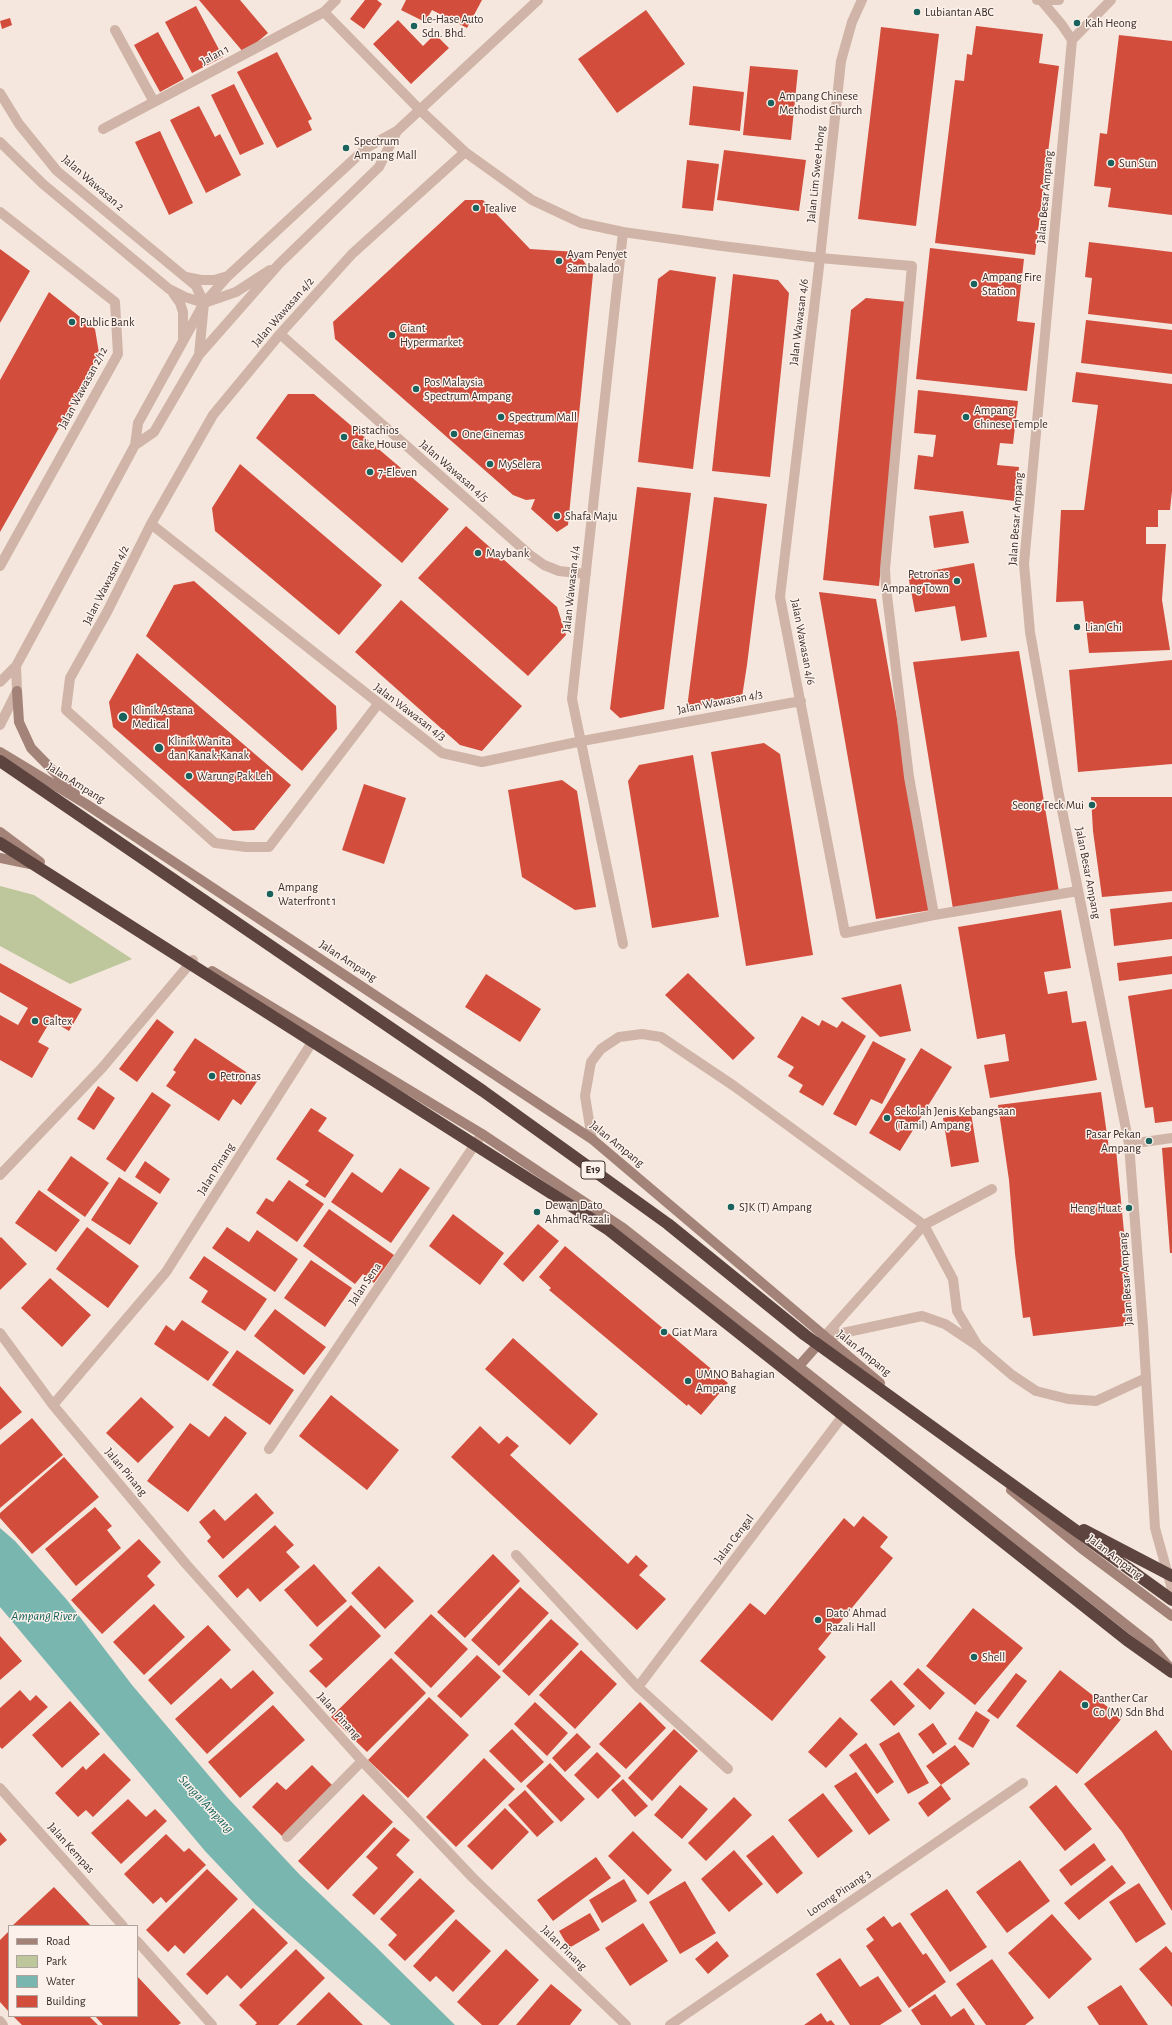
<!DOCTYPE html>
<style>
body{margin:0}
#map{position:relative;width:1172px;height:2025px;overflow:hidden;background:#f5e7dd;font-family:"Alegreya Sans",sans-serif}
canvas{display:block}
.legend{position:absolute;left:8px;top:1925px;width:130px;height:92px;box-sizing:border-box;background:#fcf2eb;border:1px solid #afa39d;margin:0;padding:5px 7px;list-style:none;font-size:12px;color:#3b2c29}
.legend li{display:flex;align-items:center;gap:8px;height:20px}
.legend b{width:20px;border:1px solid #afa39d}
</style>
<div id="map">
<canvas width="1172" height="2025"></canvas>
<ul class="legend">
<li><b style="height:5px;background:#a38278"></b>Road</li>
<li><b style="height:11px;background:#bec69b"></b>Park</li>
<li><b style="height:11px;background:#79b6b0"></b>Water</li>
<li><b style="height:11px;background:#d34d3d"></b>Building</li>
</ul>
</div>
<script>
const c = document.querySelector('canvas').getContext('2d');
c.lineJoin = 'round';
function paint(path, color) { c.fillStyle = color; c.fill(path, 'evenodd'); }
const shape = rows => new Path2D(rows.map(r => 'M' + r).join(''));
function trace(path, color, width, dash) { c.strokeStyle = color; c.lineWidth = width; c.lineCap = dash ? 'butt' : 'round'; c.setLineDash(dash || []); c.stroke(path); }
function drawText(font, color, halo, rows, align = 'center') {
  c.font = font + ' "Alegreya Sans",sans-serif'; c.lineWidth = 3; c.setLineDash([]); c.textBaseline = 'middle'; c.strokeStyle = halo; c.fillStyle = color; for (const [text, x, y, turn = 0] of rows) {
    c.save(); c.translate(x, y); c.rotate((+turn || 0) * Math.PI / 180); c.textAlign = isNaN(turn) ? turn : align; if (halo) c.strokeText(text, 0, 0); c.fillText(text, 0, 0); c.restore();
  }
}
paint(shape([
 [0,886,34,895,132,959,70,984,0,946]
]), '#bec69b');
paint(shape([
 [0,1528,15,1541,67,1600,132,1685,227,1797,300,1875,374,1945,455,2025,391,2025,255,1904,205,1851,0,1607]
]), '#79b6b0');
paint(shape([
 [199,0,240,0,268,33,244,53],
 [365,0,377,0,382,4,364,29,350,19],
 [406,0,482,0,467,28,432,10,425,22,401,10],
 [196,6,223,57,192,73,165,22],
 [646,10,685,64,617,113,578,59],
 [10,18,12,25,2,29,0,21],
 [398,20,423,46,435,34,449,48,411,84,373,44],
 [976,26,1043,34,1039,63,1059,66,1035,255,935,243,955,80,964,81,967,54,972,55],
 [881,27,939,34,916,226,858,219],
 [158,32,184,79,160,92,134,45],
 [1119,35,1172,41,1172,215,1108,207,1111,188,1094,186,1100,133,1107,134],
 [277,52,312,119,308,121,312,130,277,148,237,72],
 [750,66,798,70,791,140,743,135],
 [234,84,264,144,240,155,211,95],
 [693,86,744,92,740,131,689,125],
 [199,106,215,137,220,134,241,175,206,193,170,120],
 [160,131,193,203,169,215,135,142],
 [724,150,806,160,799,211,717,200],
 [687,160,719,164,713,211,682,208],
 [465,200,483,200,530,249,577,252,593,274,568,525,557,532,531,509,535,499,526,500,513,495,335,339,333,322],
 [1089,242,1172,252,1172,324,1088,314,1092,278,1085,277],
 [930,248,1024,259,1017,321,1035,323,1027,391,916,379],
 [0,249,30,271,0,323],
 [670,270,716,277,693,469,638,462,658,279],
 [733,274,778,280,789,293,770,477,712,471],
 [49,292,95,329,99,353,81,389,0,532,0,380],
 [866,298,908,302,879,586,823,580,851,310],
 [1086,320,1172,330,1172,374,1081,363],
 [1076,372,1172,384,1172,491,1170,510,1158,510,1158,527,1146,527,1146,544,1166,544,1162,600,1170,650,1089,653,1083,601,1056,602,1061,510,1084,510,1098,405,1072,402],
 [918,390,1018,401,1013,444,1000,443,997,465,1019,467,1015,501,914,489,918,455,933,457,936,435,914,433],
 [288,394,314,394,449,509,402,563,256,438],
 [240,464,382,585,339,635,215,531,212,508],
 [637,487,691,493,664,709,620,718,610,709],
 [714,497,767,504,747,665,742,697,687,708],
 [963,511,969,543,934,548,929,516],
 [466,526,557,607,566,635,528,676,418,578],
 [974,563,987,637,961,641,955,606,915,612,908,575],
 [194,581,336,706,337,729,302,771,146,636,174,585],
 [819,592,876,599,931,910,876,919],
 [401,600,522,706,482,751,460,745,355,652],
 [1019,651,1059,892,953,909,913,662],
 [137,653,291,785,254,830,233,831,113,727,109,702],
 [1172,660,1172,764,1078,772,1069,670],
 [764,743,780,754,813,955,746,966,711,752],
 [693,755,719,917,652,928,628,781,639,765],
 [562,780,577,791,596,907,575,910,522,877,508,790],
 [364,784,406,798,384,864,342,850],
 [1091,797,1172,797,1172,891,1102,897,1093,831],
 [1172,902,1172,939,1114,946,1110,909],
 [1061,910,1071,968,1044,972,1048,994,1067,991,1072,1023,1086,1021,1097,1080,990,1098,984,1065,1009,1061,1005,1034,977,1039,958,927],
 [1172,956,1172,974,1119,981,1117,963],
 [0,963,82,1009,69,1031,51,1020,38,1042,49,1048,32,1078,0,1060,0,1015,18,1025,28,1008,0,992],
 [688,973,755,1038,733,1060,665,995],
 [486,974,541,1009,520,1042,465,1007],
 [901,984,911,1031,880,1037,841,998],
 [1172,989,1172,1121,1155,1123,1153,1107,1145,1108,1128,996],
 [802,1016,819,1026,822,1020,837,1028,842,1021,866,1036,823,1106,799,1092,803,1085,788,1076,794,1067,777,1057],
 [157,1019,174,1032,137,1082,119,1069],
 [195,1038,258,1080,241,1105,233,1099,219,1121,166,1086,176,1072,173,1070],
 [873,1041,906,1059,882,1104,871,1099,856,1126,833,1114],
 [921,1048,952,1067,900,1151,869,1133],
 [98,1086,115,1098,94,1130,77,1119],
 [152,1092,171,1105,125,1172,106,1159],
 [1101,1092,1109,1149,1116,1149,1133,1325,1033,1336,1030,1317,1023,1318,1015,1254,1009,1180,998,1105],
 [311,1108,327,1118,318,1131,354,1155,325,1198,305,1185,309,1181,276,1159],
 [971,1113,979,1162,951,1167,943,1118],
 [1172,1147,1172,1253,1170,1253,1162,1148],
 [71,1156,109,1183,85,1217,47,1190],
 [145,1161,170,1179,160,1194,135,1177],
 [400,1168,430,1188,391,1243,331,1202,352,1172,382,1193],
 [119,1177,158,1203,130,1245,91,1220],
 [289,1180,324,1204,297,1242,256,1213,266,1198,273,1202],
 [39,1190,80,1220,56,1252,15,1223],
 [329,1209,394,1255,374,1283,363,1274,355,1284,303,1246],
 [453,1214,504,1253,480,1285,429,1246],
 [538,1224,559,1241,523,1282,503,1264],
 [87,1227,139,1266,108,1308,56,1269],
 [227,1227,249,1242,257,1230,298,1259,275,1292,212,1248],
 [1,1237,27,1264,0,1290,0,1238],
 [565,1246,728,1383,701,1415,688,1404,687,1406,549,1290,551,1288,539,1277],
 [204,1256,267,1299,245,1331,201,1302,208,1291,189,1278],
 [311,1260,352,1288,325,1327,284,1298],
 [50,1278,91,1315,62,1347,21,1308],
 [275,1309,326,1347,304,1375,254,1336],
 [182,1320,229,1352,208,1381,154,1344,166,1325,174,1331],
 [513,1338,598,1414,570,1445,485,1369],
 [237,1350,294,1390,270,1425,212,1385],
 [0,1386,22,1412,0,1430],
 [331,1395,399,1450,367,1490,299,1436],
 [141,1397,174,1427,138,1463,106,1433],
 [225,1416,247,1433,188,1512,147,1481,190,1423,209,1437],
 [32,1418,63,1455,0,1508,0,1445],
 [480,1426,499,1444,507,1436,519,1446,510,1455,628,1564,636,1555,648,1566,639,1575,666,1599,637,1630,451,1457],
 [64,1457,99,1497,32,1554,0,1518,0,1513],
 [256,1493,274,1513,223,1559,207,1541,211,1537,199,1522,214,1509,225,1521],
 [95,1507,112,1526,107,1530,121,1548,76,1586,45,1549],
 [863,1516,888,1537,880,1547,893,1558,818,1649,826,1657,772,1721,700,1661,750,1603,765,1615,844,1518,854,1527],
 [275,1525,294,1545,286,1552,300,1567,260,1602,248,1588,237,1598,218,1576],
 [139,1539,161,1562,147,1576,155,1585,102,1634,71,1600],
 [493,1554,520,1581,465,1638,437,1612],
 [314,1564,347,1601,317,1627,284,1590],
 [379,1566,414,1601,385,1629,351,1593],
 [520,1587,549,1613,499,1666,471,1640],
 [154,1604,185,1637,144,1675,113,1642],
 [351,1605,381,1636,326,1688,309,1671,323,1659,309,1645],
 [973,1608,1023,1648,975,1705,926,1666],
 [431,1614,468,1649,431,1688,394,1653],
 [551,1619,579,1644,529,1696,502,1671],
 [208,1625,231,1650,171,1705,148,1680],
 [0,1636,22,1661,0,1680],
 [581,1650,617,1684,575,1729,539,1695],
 [477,1655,501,1677,461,1718,437,1696],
 [391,1658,426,1693,367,1752,331,1717],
 [918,1668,945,1693,930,1710,903,1684],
 [253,1670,274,1693,207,1754,175,1719,221,1678,231,1689],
 [1060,1670,1122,1718,1077,1774,1016,1726],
 [1016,1673,1027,1681,998,1719,987,1711],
 [891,1680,915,1706,894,1726,870,1700],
 [20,1690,30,1701,36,1695,48,1707,2,1749,0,1747,0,1708],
 [429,1697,469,1735,408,1798,368,1760],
 [70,1701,100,1734,62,1768,32,1735],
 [535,1702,568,1733,547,1756,514,1724],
 [640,1702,666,1728,626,1769,599,1744],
 [273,1705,305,1740,240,1798,208,1762],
 [976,1711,990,1720,973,1748,958,1739],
 [840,1717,858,1734,826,1768,808,1752],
 [933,1723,947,1744,933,1754,918,1734],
 [512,1729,544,1762,521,1783,489,1751],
 [674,1729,698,1751,652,1801,628,1778],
 [1156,1730,1172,1751,1172,1911,1122,1832,1084,1784],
 [899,1732,929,1783,908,1794,879,1744],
 [577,1733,591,1747,565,1772,552,1758],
 [866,1743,894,1782,877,1794,849,1755],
 [955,1745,970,1764,941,1785,926,1766],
 [597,1752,621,1776,598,1799,574,1775],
 [104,1753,131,1780,93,1817,86,1810,78,1817,55,1793,83,1766,86,1770],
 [484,1758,515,1789,456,1847,426,1817],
 [550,1763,585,1799,561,1822,526,1786],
 [312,1765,332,1785,282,1836,252,1807,277,1782,286,1790],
 [856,1772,890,1820,869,1835,834,1786],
 [623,1779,648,1806,635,1817,611,1790],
 [680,1785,708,1809,682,1839,654,1815],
 [941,1785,951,1799,928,1817,918,1803],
 [1056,1785,1092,1829,1065,1851,1029,1807],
 [525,1790,554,1822,537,1837,508,1805],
 [823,1793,853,1831,818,1858,788,1820],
 [363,1794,393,1822,328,1890,298,1861],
 [734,1797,752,1815,706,1861,688,1843],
 [128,1799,146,1817,155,1809,167,1821,121,1864,91,1833],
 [505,1808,529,1832,492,1870,467,1846],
 [394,1827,410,1840,396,1855,414,1872,374,1915,352,1895,378,1868,366,1857],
 [633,1831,672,1870,648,1895,608,1856],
 [0,1832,7,1840,0,1846],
 [166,1834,184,1852,189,1848,206,1865,166,1903,161,1897,153,1904,124,1874],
 [773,1835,803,1873,777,1894,746,1856],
 [1094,1843,1106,1860,1071,1886,1059,1870],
 [734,1850,763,1884,729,1912,701,1879],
 [596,1857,611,1878,553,1921,537,1900],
 [1020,1860,1050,1901,1007,1933,976,1892],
 [1112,1865,1126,1883,1079,1920,1064,1903],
 [207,1869,238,1899,184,1954,175,1945,168,1952,146,1930],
 [420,1878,455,1911,405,1961,388,1945,397,1935,380,1919],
 [624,1879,637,1901,602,1923,589,1900],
 [685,1881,716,1933,680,1954,649,1902],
 [1139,1883,1166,1924,1136,1943,1109,1902],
 [54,1887,91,1926,12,1926],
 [947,1889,987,1947,950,1972,910,1914],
 [253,1908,288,1943,241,1989,227,1975,207,1995,186,1974],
 [590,1913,600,1930,569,1948,559,1931],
 [1052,1914,1092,1959,1049,1999,1008,1953],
 [884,1916,892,1927,900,1922,923,1955,926,1953,946,1982,909,2008,866,1946,874,1940,866,1929],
 [456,1919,491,1951,453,1992,436,1976,430,1982,413,1966],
 [643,1923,668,1961,630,1986,605,1948],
 [9,1931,9,2012,0,2002,0,1940],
 [717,1941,729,1956,708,1974,695,1959],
 [1166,1946,1172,1953,1172,2007,1139,1969],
 [296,1949,325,1978,278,2025,255,2025,257,2023,239,2005],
 [506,1949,539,1980,498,2025,482,2025,457,2002],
 [840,1958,860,1987,878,1976,902,2011,880,2025,850,2025,816,1974],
 [992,1959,1034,2018,1025,2025,986,2025,956,1984],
 [137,1976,181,2023,178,2025,103,2025,95,2016,137,2016],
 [551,1984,582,2010,570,2025,516,2025],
 [1121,1985,1148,2025,1099,2025,1087,2007],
 [329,1992,363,2025,296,2025],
 [935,1994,951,2017,964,2008,975,2025,921,2025,911,2010],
 [821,2013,827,2022,831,2020,835,2025,804,2025],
 [13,2016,89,2016,98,2025,22,2025]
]), '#d34d3d');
trace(shape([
 [862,0,852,22,841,61,820,258,780,597,845,933,934,915,1078,891],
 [324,12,420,110,465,152,532,200,581,223,623,232,722,246,820,258,912,266,885,569,886,587,909,777,934,915],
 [115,30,154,102],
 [103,129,324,12,336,0],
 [0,212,115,302,118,354,0,566],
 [623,232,572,699,623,944],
 [280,334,530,555,544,565,559,571,586,574],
 [151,524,442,753,482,762,582,741,801,701],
 [378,704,269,847,246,847,215,843,66,710,70,678,107,612,151,524,213,415,280,334,352,254,465,152],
 [592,1139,585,1096,591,1062,601,1049,619,1037,642,1034,661,1037,734,1086,924,1225,953,1279,957,1311,978,1346],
 [1129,1144,1172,1138],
 [0,1175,102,1068,193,960],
 [0,1333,53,1405,186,1564,362,1761,473,1878,626,2025],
 [824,1337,922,1316,945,1324,978,1346,1012,1375,1036,1391,1068,1399,1096,1401,1146,1378],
 [824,1337,924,1225,992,1189],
 [53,1405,166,1272,316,1036],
 [269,1449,482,1134],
 [516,1555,638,1687,728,1769],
 [638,1687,848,1409],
 [0,1788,123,1926],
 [287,1837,362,1761],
 [137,1941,212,2025],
 [0,2021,3,2025],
 [670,2025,1023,1783]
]), '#cfb4a7', 10);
trace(shape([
 [1037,0,1059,0],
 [1041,0,1062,25,1072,40],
 [1072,40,1024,564,1030,632,1058,790,1129,1144,1143,1327,1155,1528,1172,1589],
 [1072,40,1111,0],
 [0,93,19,124,57,171,196,286,204,303,199,355],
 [0,142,43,184,169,289,185,297,204,303],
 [186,277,201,280,214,280,228,276],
 [173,293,180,303,183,312,183,340],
 [204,303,236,292,270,270],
 [135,445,154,432,199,355,279,264,379,167,397,131],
 [0,682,16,666,135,445,138,423,204,303,228,276,366,148,397,131,538,0],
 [0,725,17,691,16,666]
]), '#cfb4a7', 10);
trace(shape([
 [17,691,19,722,31,748,75,793],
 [0,752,86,804,592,1139,880,1383],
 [0,832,40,862],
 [0,858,30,864],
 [212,971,482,1134,623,1228,1149,1643,1169,1667],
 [799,1366,823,1339],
 [1011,1490,1081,1548,1172,1616]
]), '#a38278', 10);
trace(shape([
 [0,761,483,1091,668,1224,805,1335,1172,1600],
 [0,843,609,1230,1127,1640,1172,1672],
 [1084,1530,1172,1576]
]), '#5d443f', 12);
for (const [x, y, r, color] of [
 [917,12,4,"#19625d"],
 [1077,23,4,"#19625d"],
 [414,26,4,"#19625d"],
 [771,103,4,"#19625d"],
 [346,148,4,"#19625d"],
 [1111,163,4,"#19625d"],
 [476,208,4,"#19625d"],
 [559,261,4,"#19625d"],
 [974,284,4,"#19625d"],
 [72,322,4,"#19625d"],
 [392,335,4,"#19625d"],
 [416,389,4,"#19625d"],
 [501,417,4,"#19625d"],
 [966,417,4,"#19625d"],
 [454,434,4,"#19625d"],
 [344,437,4,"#19625d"],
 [490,464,4,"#19625d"],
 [370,472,4,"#19625d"],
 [557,516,4,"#19625d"],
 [478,553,4,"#19625d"],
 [957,581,4,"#19625d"],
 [1077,627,4,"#19625d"],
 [123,717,5,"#19625d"],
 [159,748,5,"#19625d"],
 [189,776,4,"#19625d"],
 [1092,805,4,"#19625d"],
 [270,894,4,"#19625d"],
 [35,1021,4,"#19625d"],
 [212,1076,4,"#19625d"],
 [887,1118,4,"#19625d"],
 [1149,1141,4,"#19625d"],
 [731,1207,4,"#19625d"],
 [1129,1208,4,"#19625d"],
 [537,1212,4,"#19625d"],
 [664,1332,4,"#19625d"],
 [688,1381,4,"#19625d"],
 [818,1620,4,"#19625d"],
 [974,1657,4,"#19625d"],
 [1085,1705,4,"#19625d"]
]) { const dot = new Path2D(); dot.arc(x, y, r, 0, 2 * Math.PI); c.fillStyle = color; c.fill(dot); trace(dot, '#fcf2eb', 1.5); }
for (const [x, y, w] of [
 [593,1170,24]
]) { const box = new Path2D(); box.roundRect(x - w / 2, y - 9, w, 18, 3); c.fillStyle = '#fcf2eb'; c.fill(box); trace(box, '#3b2c29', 1); }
drawText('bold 11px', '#3b2c29', null, [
 ["E19",593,1170]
]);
drawText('12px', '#3b2c29', '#fcf2eb', [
 ["Lubiantan ABC",925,12],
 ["Le-Hase Auto",422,19],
 ["Sdn. Bhd.",422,33],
 ["Kah Heong",1085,23],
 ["Ampang Chinese",779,96],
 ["Methodist Church",779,110],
 ["Spectrum",354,141],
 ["Ampang Mall",354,155],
 ["Sun Sun",1119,163],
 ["Tealive",484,208],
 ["Ayam Penyet",567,254],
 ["Sambalado",567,268],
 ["Ampang Fire",982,277],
 ["Station",982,291],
 ["Public Bank",80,322],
 ["Giant",400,328],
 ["Hypermarket",400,342],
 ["Pos Malaysia",424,382],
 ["Spectrum Ampang",424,396],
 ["Ampang",974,410],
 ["Chinese Temple",974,424],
 ["Spectrum Mall",509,417],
 ["Pistachios",352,430],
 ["Cake House",352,444],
 ["One Cinemas",462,434],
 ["MySelera",498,464],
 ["7-Eleven",378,472],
 ["Shafa Maju",565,516],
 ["Maybank",486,553],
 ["Petronas",949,574,"right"],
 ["Ampang Town",949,588,"right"],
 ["Lian Chi",1085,627],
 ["Klinik Astana",132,710],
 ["Medical",132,724],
 ["Klinik Wanita",168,741],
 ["dan Kanak-Kanak",168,755],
 ["Warung Pak Leh",197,776],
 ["Seong Teck Mui",1084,805,"right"],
 ["Ampang",278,887],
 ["Waterfront 1",278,901],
 ["Caltex",43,1021],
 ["Petronas",220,1076],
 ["Sekolah Jenis Kebangsaan",895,1111],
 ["(Tamil) Ampang",895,1125],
 ["Pasar Pekan",1141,1134,"right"],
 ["Ampang",1141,1148,"right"],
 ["Dewan Dato",545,1205],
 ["Ahmad Razali",545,1219],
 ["SJK (T) Ampang",739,1207],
 ["Heng Huat",1121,1208,"right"],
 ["Giat Mara",672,1332],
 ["UMNO Bahagian",696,1374],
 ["Ampang",696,1388],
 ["Dato' Ahmad",826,1613],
 ["Razali Hall",826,1627],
 ["Shell",982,1657],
 ["Panther Car",1093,1698],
 ["Co (M) Sdn Bhd",1093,1712]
], 'left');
drawText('12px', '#3b2c29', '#fcf2eb', [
 ["Jalan 1",215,55,-28],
 ["Jalan Lim Swee Hong",816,174,-84],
 ["Jalan Wawasan 2",93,183,41],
 ["Jalan Besar Ampang",1045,197,-85],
 ["Jalan Wawasan 4/2",283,312,-49],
 ["Jalan Wawasan 4/6",799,322,-83],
 ["Jalan Wawasan 2/12",83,388,-62],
 ["Jalan Wawasan 4/5",454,471,41],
 ["Jalan Besar Ampang",1016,519,-86],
 ["Jalan Wawasan 4/2",106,585,-63],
 ["Jalan Wawasan 4/4",571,589,-84],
 ["Jalan Wawasan 4/6",803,642,79],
 ["Jalan Wawasan 4/3",720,702,-11],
 ["Jalan Wawasan 4/3",410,712,37],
 ["Jalan Ampang",76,783,32],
 ["Jalan Besar Ampang",1088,873,79],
 ["Jalan Ampang",348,961,33],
 ["Jalan Ampang",617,1144,39],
 ["Jalan Pinang",216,1169,-58],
 ["Jalan Besar Ampang",1126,1279,-94],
 ["Jalan Sena",365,1284,-56],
 ["Jalan Ampang",864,1353,39],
 ["Jalan Pinang",126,1472,50],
 ["Jalan Cengal",734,1539,-53],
 ["Jalan Ampang",1115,1557,37],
 ["Jalan Pinang",339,1716,48],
 ["Jalan Kempas",71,1848,48],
 ["Lorong Pinang 3",839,1893,-34],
 ["Jalan Pinang",564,1948,44]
]);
drawText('italic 13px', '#19625d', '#fcf2eb', [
 ["Ampang River",44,1616],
 ["Sungai Ampang",206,1804,47]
]);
</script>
